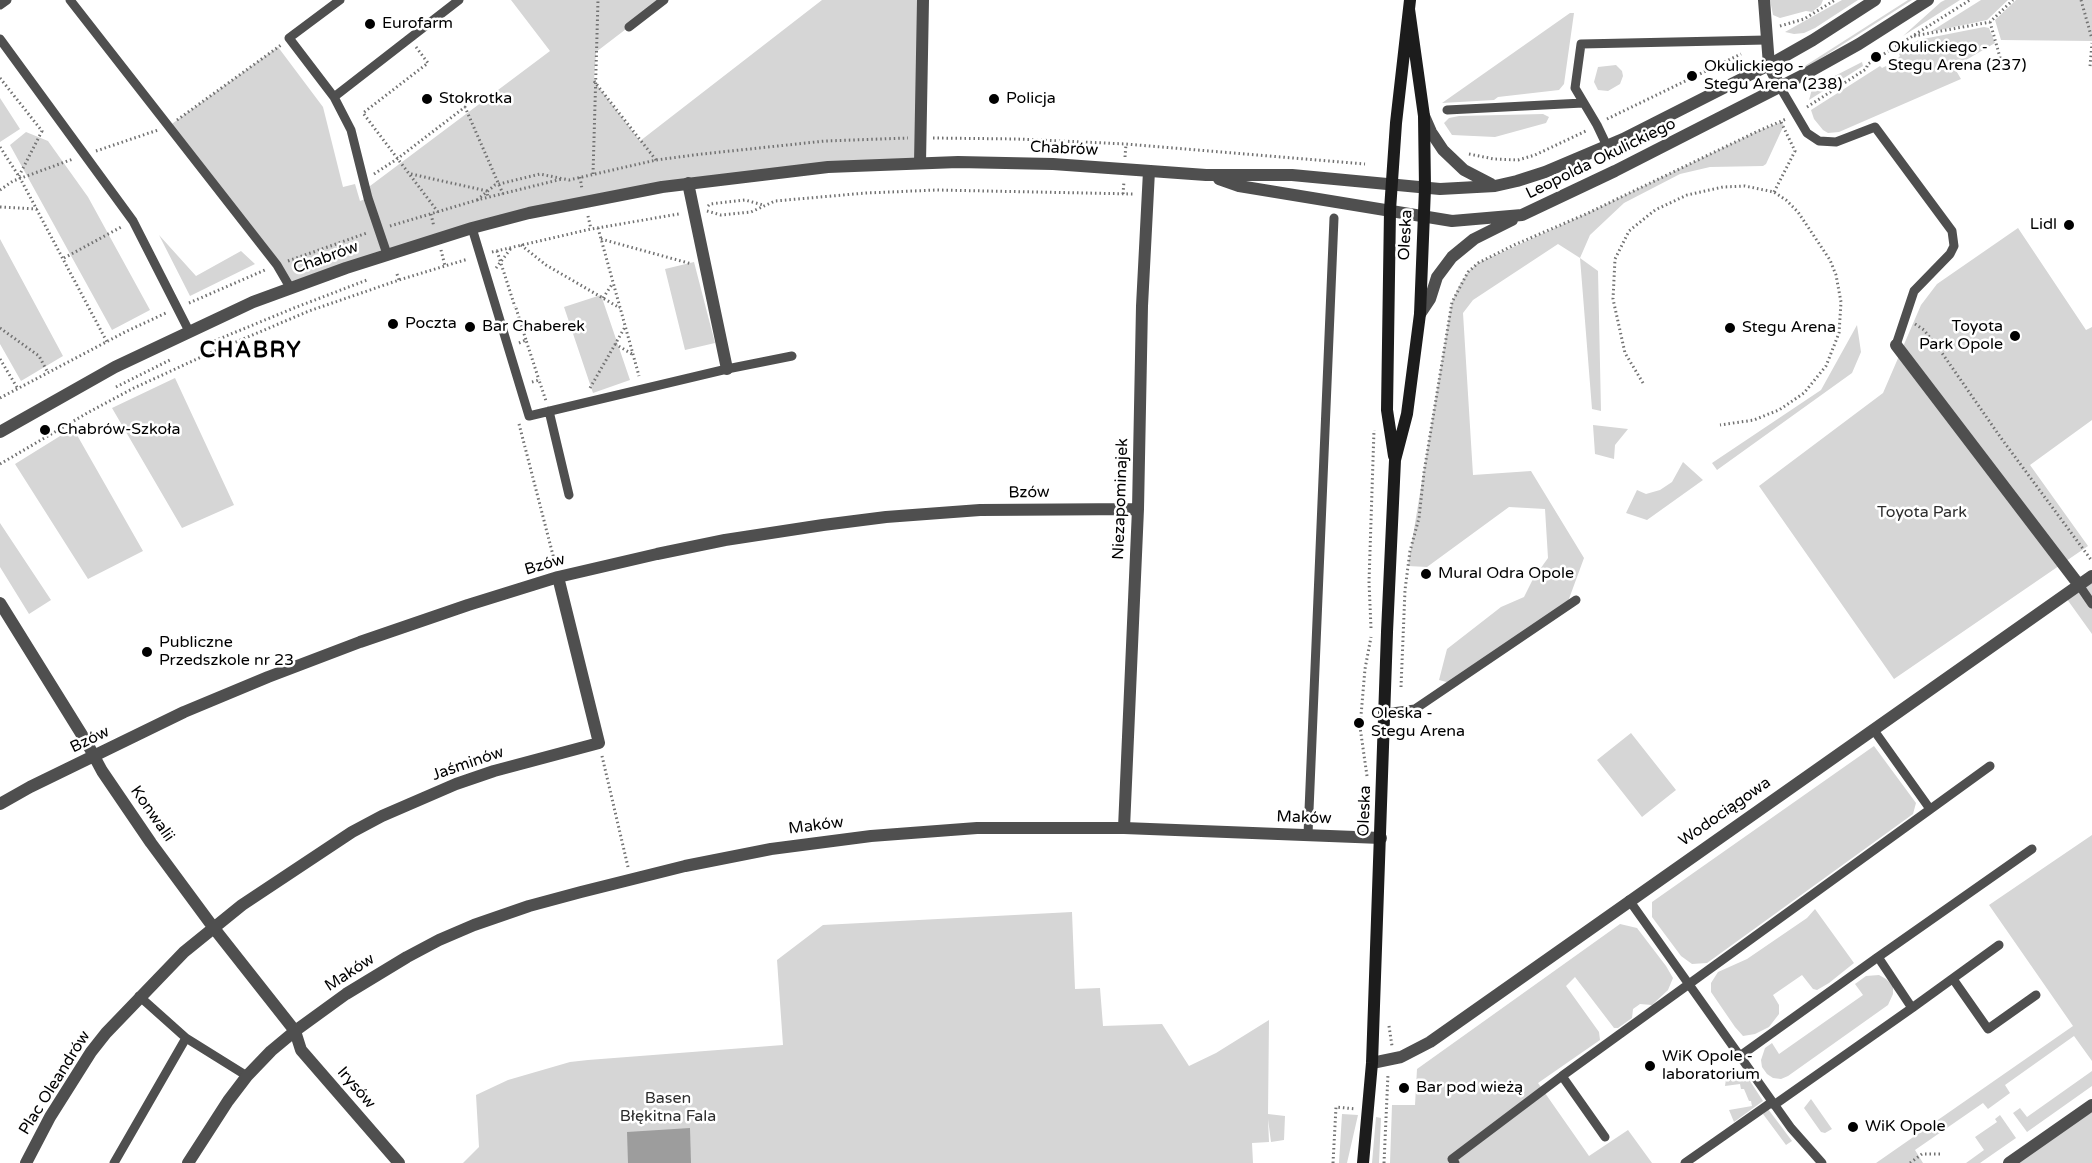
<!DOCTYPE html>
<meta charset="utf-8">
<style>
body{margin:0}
canvas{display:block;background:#fff}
</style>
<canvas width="2092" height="1163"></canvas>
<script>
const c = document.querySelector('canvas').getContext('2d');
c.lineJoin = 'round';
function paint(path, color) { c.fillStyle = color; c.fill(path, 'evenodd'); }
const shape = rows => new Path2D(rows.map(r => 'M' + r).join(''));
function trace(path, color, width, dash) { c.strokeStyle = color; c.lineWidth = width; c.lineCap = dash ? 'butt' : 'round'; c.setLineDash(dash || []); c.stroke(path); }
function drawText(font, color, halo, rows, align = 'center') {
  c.font = font + ' "Varela Round",sans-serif'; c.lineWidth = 5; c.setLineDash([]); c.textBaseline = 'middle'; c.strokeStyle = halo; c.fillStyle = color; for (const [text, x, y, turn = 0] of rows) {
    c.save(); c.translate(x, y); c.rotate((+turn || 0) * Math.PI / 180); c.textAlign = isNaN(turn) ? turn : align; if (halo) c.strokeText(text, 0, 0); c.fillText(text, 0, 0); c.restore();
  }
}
paint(shape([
 [511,0,664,0,596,52,594,81,640,141,822,0,923,0,920,163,828,167,529,213,291,289,169,126,278,47,323,107,343,187,355,184,360,201,368,198,366,189,550,51],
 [1770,0,1823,0,1821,5,1812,12,1806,11,1780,18,1773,15],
 [1842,0,1858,0,1815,28,1804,33,1794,34,1785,32],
 [1908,0,1912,0,1801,71,1800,69],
 [1945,0,1960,0,1903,36,1941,2],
 [1981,0,2008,0,1987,20,1930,32],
 [2016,0,2092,0,2092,41,2001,40,1995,20],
 [1570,13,1574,13,1564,84,1559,90,1498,97,1494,100,1442,103],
 [1984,27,1989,28,1995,43,1954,67,1961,79,1839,132,1828,133,1823,130,1814,119,1811,110,1880,66,1882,68,1886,66,1888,70,1899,63,1897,59,1900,56,1899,54,1918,40],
 [1862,62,1863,66,1809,100,1812,89,1819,84],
 [1616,65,1622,71,1623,76,1620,84,1608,91,1598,90,1594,82,1598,67],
 [0,98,20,129,0,142],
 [1543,114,1549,117,1546,123,1495,137,1452,135,1444,123,1449,118,1459,116],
 [1779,123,1784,125,1766,164,1763,166,1710,167,1680,174,1624,203,1590,235,1580,258,1598,271,1601,411,1592,409,1580,258,1558,244,1473,300,1463,313,1473,475,1531,471,1584,558,1566,607,1454,684,1439,680,1447,649,1501,607,1524,597,1533,579,1548,558,1545,509,1509,507,1427,567,1408,566,1449,317,1452,302,1459,286,1468,272,1478,263,1586,214,1756,132],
 [26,132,48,141,88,197,150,310,112,330,10,145],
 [2018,228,2086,330,2092,327,2092,420,2030,465,2088,546,1894,679,1759,486,1883,393,1921,305,1937,284],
 [159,235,196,276,241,251,255,264,190,296],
 [0,239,63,356,21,381,0,344],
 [694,262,715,343,685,350,665,269],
 [601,295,630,380,593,393,564,307],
 [1857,325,1861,352,1852,373,1717,470,1712,463,1821,390],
 [175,378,234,505,182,528,112,408],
 [1593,425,1628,429,1615,445,1614,459,1595,454],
 [73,428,143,551,88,579,15,464],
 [1683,462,1703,480,1647,520,1626,513,1637,490,1646,494,1660,490,1672,482],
 [0,523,51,600,29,614,0,567],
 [2092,576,2092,634,2064,595],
 [1631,733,1676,790,1642,817,1597,760],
 [1874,746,1916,803,1913,814,1707,963,1692,964,1681,956,1652,917,1652,902],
 [2092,835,2092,1061,2074,1036,2005,1085,2010,1093,1988,1109,1983,1103,1915,1150,1923,1163,1876,1163,2073,1026,1989,905],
 [1815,909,1854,963,1829,983,1817,990,1813,989,1802,975,1773,995,1779,1005,1779,1014,1769,1027,1755,1034,1743,1036,1735,1027,1711,992,1711,983,1718,972,1747,959,1807,918],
 [1072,912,1075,989,1100,988,1103,1026,1162,1024,1189,1066,1216,1053,1269,1020,1268,1114,1285,1116,1284,1140,1271,1142,1268,1119,1269,1142,1252,1143,1253,1163,463,1163,479,1147,476,1095,508,1080,570,1062,588,1060,783,1045,777,960,823,925],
 [1620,924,1637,928,1666,966,1673,978,1668,990,1652,1005,1640,1004,1633,1009,1632,1018,1618,1028,1614,1028,1575,977,1566,986,1599,1032,1600,1040,1538,1083,1589,1156,1628,1130,1652,1163,1390,1163,1392,1105,1415,1105,1417,1069],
 [1879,975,1886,979,1893,986,1893,994,1888,1005,1788,1076,1781,1079,1773,1078,1767,1074,1762,1067,1761,1060,1765,1048,1772,1043,1779,1054,1863,995,1855,984,1866,976],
 [2092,1071,2092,1086,2027,1132,2013,1113,2020,1108,2027,1117],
 [1738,1074,1743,1075,1748,1078,1763,1101,1734,1122,1729,1110,1752,1106,1751,1101,1749,1101,1744,1089,1741,1089,1740,1084,1725,1086,1726,1079],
 [1811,1099,1832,1129,1825,1133,1821,1132,1804,1108],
 [2092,1105,2092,1163,2009,1163],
 [1768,1109,1792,1141,1786,1145,1763,1114],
 [1342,1114,1358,1115,1347,1163,1339,1163],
 [2000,1115,2016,1138,1980,1163,1966,1163,1984,1150,1975,1137,1997,1122,1995,1119],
 [1376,1117,1381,1118,1379,1163,1372,1163]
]), '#d6d6d6');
paint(shape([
 [690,1128,691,1163,628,1163,627,1132]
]), '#9d9d9d');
trace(shape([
 [2081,0,2092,39],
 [1990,22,2003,68],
 [1780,26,1804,19,1835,0],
 [1914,36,1990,22,2013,0],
 [416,47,428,63,363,113,438,212],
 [2090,66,2092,43],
 [0,78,42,131,19,176],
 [594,81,656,160],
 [1807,107,1866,69,1868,64,1970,0],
 [1607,119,1741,54],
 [177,120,281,45],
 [933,138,1017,139,1126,144,1365,164],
 [0,147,20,178,107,342],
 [96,151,158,130],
 [1469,154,1494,159,1518,160,1535,155,1588,130],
 [1125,157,1126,144],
 [374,174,397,159,465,107,503,194],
 [411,174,487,191,488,198],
 [593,174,598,0],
 [580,177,582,189],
 [0,190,13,181,73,159],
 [1774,192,1795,151,1781,122],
 [1123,194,1124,181],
 [477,200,495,185,540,174,569,180,656,160,702,154,825,141,908,138],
 [708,206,710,204,745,200,763,205],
 [0,207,37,209],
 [707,211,721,215,751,212,775,201,866,193,937,190,1134,194],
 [431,214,434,227],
 [588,216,591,229],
 [390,226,477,200,562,179],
 [598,228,639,376],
 [601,239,692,264],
 [521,245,546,265,620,308],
 [441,250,445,266],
 [497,251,515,307],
 [492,252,591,229,679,214],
 [64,258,123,226],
 [288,261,367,233],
 [496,268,512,247],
 [397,274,399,280],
 [603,298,613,283],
 [189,303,265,270],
 [516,308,526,340],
 [1915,324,1924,330,1942,353,2001,438,2092,561],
 [0,328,39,356,48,373],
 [519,343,526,340,539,380],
 [615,344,632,354],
 [202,346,294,308,367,280],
 [0,359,18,389],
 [532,382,539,380,546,401],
 [1643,383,1625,353,1613,299,1615,259,1629,231,1655,210,1687,195,1723,187,1745,186,1774,192,1786,200,1798,212,1830,260,1836,275,1841,302,1839,333,1826,366,1804,393,1779,410,1766,415,1754,420,1720,425],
 [116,387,172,359],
 [590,388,625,327],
 [0,398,125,332,166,313],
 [519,424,555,563],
 [0,464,89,412,134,388,210,353,309,311,399,280,468,259],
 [1371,628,1369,582,1374,430],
 [1401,687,1405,590,1410,551,1419,518,1424,472,1452,302,1468,272,1478,263,1514,245,1586,214,1756,132,1786,119],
 [602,756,628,867],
 [1367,776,1360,727,1365,669,1371,637],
 [1389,1026,1392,1046],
 [1333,1163,1336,1107,1356,1109],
 [1384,1163,1388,1074],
 [1910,1163,1922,1154,1940,1154]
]), '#717171', 3, [1.5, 3]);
trace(shape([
 [70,0,277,265,291,289],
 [0,5,7,0],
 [629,27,664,0],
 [0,39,133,221,189,331],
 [1780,87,1807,133,1819,141,1836,142,1875,127,1952,231,1954,246,1950,254,1914,291,1896,345],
 [334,97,289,38,340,0],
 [1447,110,1583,103],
 [1607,146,1597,125,1575,88,1581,44,1766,40],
 [472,228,529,416,727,369,792,356],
 [387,254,368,198,351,130,334,97,459,0],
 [549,411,569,495],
 [2079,585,2092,604],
 [1385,713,1415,709,1576,600],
 [1873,729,1930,809],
 [1308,834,1334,218],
 [1629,900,1791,1128,1822,1163],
 [1878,957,2032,849],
 [1953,979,1988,1029,2036,995],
 [139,996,186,1038,247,1076],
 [1912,1008,1999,945],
 [1740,1056,1878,957,1912,1008,1774,1105],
 [1605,1137,1562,1076,1990,766],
 [114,1163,186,1038],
 [1455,1163,1452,1159,1562,1076],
 [1685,1163,1772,1102]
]), '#4f4f4f', 9);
trace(shape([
 [1764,0,1769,65,1780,87],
 [920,163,923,0],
 [688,183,727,369],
 [1896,345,2079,585],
 [0,603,87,743,102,771,151,843,213,927,295,1031,301,1050,399,1163],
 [0,804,30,787,184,712,268,677,360,642,468,605,558,577,657,554,725,540,823,525,886,517,980,510,1138,509],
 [1124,828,1138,509,1142,306,1149,171],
 [1372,1063,1401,1057,1430,1042,2092,576],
 [26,1163,50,1117,91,1052,106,1033,184,952,242,905,352,832,382,816,456,784,494,771,599,743,558,577],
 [188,1163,228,1101,247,1076,271,1051,295,1031,346,994,407,957,439,940,474,925,529,906,581,892,685,866,771,849,871,836,977,828,1124,828,1381,838],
 [2009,1163,2092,1105]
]), '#4f4f4f', 12);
trace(shape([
 [1424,116,1431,132,1443,150,1464,170,1491,184],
 [1219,179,1239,186,1452,221,1522,215,1615,171,1807,73,1859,44,1928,0],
 [1420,314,1430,299,1437,277,1452,257,1474,239,1512,220],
 [0,432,115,367,253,302,346,268,472,228,529,213,662,187,828,167,958,162,1053,164,1206,175,1292,175,1440,189,1495,186,1517,181,1545,172,1623,139,1769,65,1813,40,1875,0]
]), '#4f4f4f', 12);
trace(shape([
 [1394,456,1387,410,1390,210,1396,123,1410,0],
 [1363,1163,1372,1063,1387,632,1395,460,1407,414,1420,314,1425,188,1424,116,1409,9]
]), '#1c1c1c', 12);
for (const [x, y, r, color] of [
 [370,24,6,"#000"],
 [1876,57,6,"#000"],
 [1692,76,6,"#000"],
 [427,99,6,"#000"],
 [994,99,6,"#000"],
 [2069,225,6,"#000"],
 [393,324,6,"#000"],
 [470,327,6,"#000"],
 [1730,328,6,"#000"],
 [2015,336,6,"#000"],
 [45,430,6,"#000"],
 [1426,574,6,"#000"],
 [147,652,6,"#000"],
 [1359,723,6,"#000"],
 [1650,1066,6,"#000"],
 [1404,1088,6,"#000"],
 [1853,1127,6,"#000"]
]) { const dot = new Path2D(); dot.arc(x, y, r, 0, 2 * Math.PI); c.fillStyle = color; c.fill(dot); trace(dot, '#fff', 2); }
drawText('16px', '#000', '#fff', [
 ["Eurofarm",382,24],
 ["Okulickiego -",1888,48],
 ["Stegu Arena (237)",1888,66],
 ["Okulickiego -",1704,67],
 ["Stegu Arena (238)",1704,85],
 ["Stokrotka",439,99],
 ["Policja",1006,99],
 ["Lidl",2057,225,"right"],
 ["Poczta",405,324],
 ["Bar Chaberek",482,327],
 ["Toyota",2003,327,"right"],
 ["Park Opole",2003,345,"right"],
 ["Stegu Arena",1742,328],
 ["Chabrów-Szkoła",57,430],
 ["Mural Odra Opole",1438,574],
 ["Publiczne",159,643],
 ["Przedszkole nr 23",159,661],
 ["Oleska -",1371,714],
 ["Stegu Arena",1371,732],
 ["WiK Opole -",1662,1057],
 ["laboratorium",1662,1075],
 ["Bar pod wieżą",1416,1088],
 ["WiK Opole",1865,1127]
], 'left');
drawText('16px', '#000', '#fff', [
 ["Chabrów",1064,149,3],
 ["Leopolda Okulickiego",1601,159,-26],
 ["Oleska",1406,235,-87],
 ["Chabrów",326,258,-20],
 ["Bzów",1029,493,-1],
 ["Niezapominajek",1121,499,-88],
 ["Bzów",545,565,-16],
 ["Bzów",90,740,-26],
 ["Jaśminów",468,764,-19],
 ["Oleska",1365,811,-88],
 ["Wodociągowa",1725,812,-35],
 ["Konwalii",152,814,55],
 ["Maków",1304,818,2],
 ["Maków",816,826,-7],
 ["Maków",350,973,-33],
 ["Plac Oleandrów",55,1083,-58],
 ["Irysów",356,1088,49]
]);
drawText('16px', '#2d2d2d', '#fff', [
 ["Toyota Park",1922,513],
 ["Basen",668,1099],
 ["Błękitna Fala",668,1117]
]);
c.letterSpacing = '1.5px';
drawText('bold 22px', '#000', '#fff', [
 ["CHABRY",251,351]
]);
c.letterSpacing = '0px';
</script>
